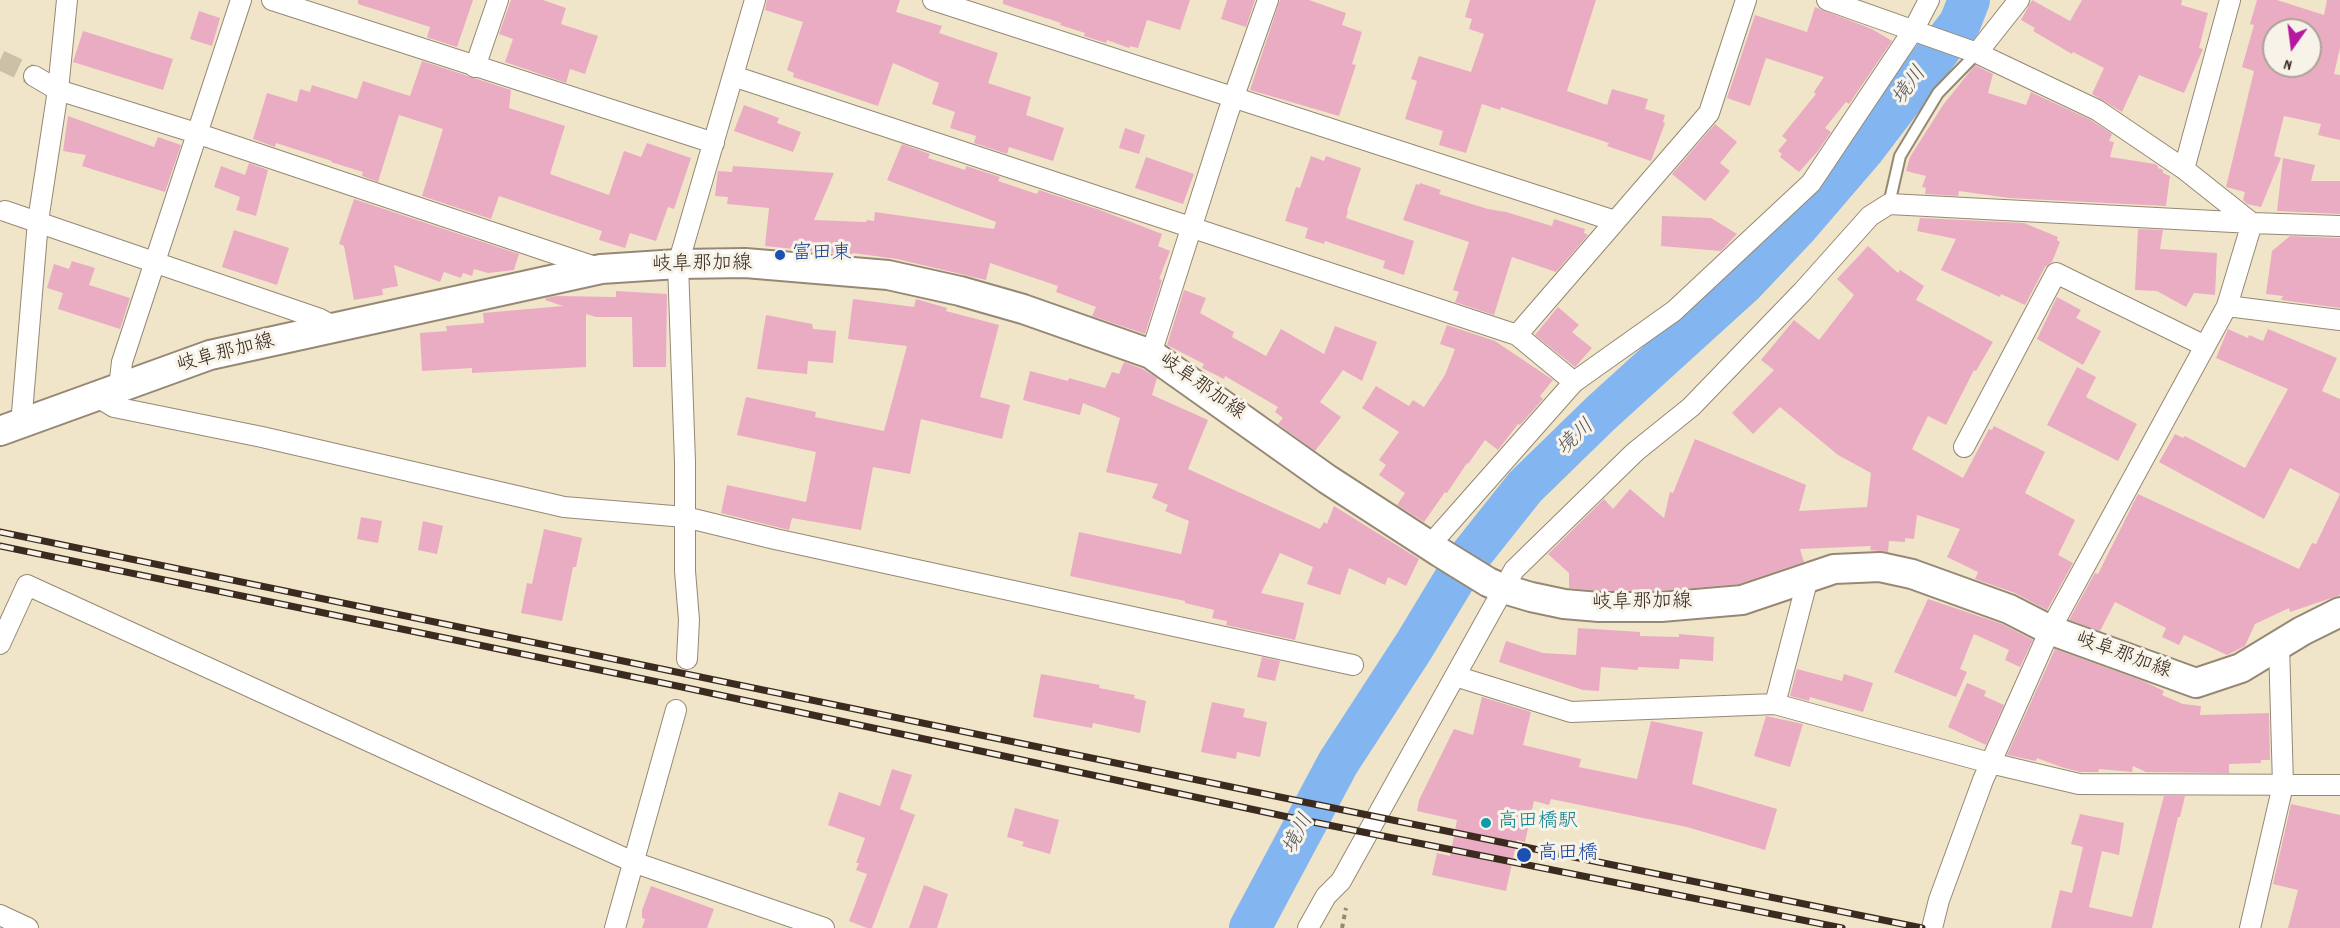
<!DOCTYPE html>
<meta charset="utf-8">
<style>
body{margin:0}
#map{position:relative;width:2340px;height:928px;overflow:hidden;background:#f0e5c9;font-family:Dekko,sans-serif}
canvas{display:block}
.north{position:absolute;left:2262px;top:18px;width:60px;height:60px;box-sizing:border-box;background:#f7f3e8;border:2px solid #aca397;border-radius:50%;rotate:194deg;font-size:16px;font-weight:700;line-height:24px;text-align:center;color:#3b2a1e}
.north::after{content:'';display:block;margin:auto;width:21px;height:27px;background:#b5179e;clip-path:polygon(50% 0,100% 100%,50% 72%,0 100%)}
</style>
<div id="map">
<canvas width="2340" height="928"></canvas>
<div class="north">N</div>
</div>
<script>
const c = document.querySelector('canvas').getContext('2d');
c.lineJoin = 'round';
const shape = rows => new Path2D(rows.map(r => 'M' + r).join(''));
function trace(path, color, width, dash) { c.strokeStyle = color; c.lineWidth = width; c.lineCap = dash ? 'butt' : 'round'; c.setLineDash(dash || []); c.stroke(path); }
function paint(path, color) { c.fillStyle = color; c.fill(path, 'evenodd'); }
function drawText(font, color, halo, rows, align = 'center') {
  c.font = font + ' Dekko,"Klee One",sans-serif'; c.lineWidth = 6; c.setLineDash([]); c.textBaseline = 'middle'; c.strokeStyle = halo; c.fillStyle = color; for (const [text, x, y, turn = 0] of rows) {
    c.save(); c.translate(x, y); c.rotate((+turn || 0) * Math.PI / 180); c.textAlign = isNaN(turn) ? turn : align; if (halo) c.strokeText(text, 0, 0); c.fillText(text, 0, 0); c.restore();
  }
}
trace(shape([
 [1250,928,1338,763,1414,646,1463,565,1525,487,1601,413,1743,284,1797,227,1864,149,1960,23,1969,0]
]), '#83b5f0', 42);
paint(shape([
 [358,0,473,0,457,47,429,38,427,37,430,27,358,4],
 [511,0,543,0,566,8,561,24,598,36,585,74,570,69,566,83,505,62,513,39,499,34],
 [767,0,900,0,896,12,942,26,939,33,998,53,988,83,1031,97,1026,115,1064,128,1053,161,1009,147,1007,154,974,143,976,136,950,128,955,112,932,104,939,83,893,63,878,106,793,77,794,73,787,70,803,22,765,10],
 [1003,0,1190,0,1180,30,1147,20,1138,48,1130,46,1129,48,1107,40,1106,43,1084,36,1085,33,1060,25,1061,23,1003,4],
 [1227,0,1255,0,1246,27,1221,19],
 [1280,0,1309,0,1346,13,1342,25,1362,32,1352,64,1356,65,1339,116,1250,90],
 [1470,0,1596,0,1567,91,1607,105,1612,89,1648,99,1645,109,1665,115,1663,122,1665,123,1651,161,1607,146,1609,143,1501,107,1500,110,1482,104,1466,153,1439,145,1443,131,1405,119,1417,81,1411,79,1419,56,1471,72,1484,34,1469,29,1472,19,1465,17],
 [2032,0,2070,21,2082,0,2182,0,2181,5,2208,13,2199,48,2203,49,2184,93,2139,75,2122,112,2092,94,2104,68,2073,52,2072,54,2033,31,2035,28,2021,20],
 [2257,0,2277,0,2324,15,2327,0,2340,0,2340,48,2334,74,2340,75,2340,140,2318,135,2321,124,2284,116,2274,156,2281,158,2261,207,2247,204,2243,200,2245,192,2226,187,2254,71,2242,67,2254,25,2250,24],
 [2274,30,2310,30,2310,66,2274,66],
 [1815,7,1872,29,1892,41,1849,104,1846,102,1825,128,1831,132,1818,151,1799,172,1780,157,1782,154,1778,151,1787,140,1782,136,1816,94,1814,92,1824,77,1766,58,1750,106,1727,98,1755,15,1807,32],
 [199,11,220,18,212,46,190,39],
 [83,31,173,59,163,90,73,62],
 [422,61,511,90,509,108,565,126,550,174,609,195,624,151,641,157,647,143,691,158,674,209,668,207,656,241,630,233,625,248,599,240,602,231,499,196,491,219,422,196,443,129,399,115,378,182,362,176,363,172,331,162,332,161,276,143,275,147,253,139,267,93,297,102,300,89,310,92,312,85,357,99,363,81,410,96],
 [1975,65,1993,74,1988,93,2026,105,2031,92,2035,94,2091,120,2112,134,2109,141,2114,142,2110,157,2155,164,2158,166,2158,168,2163,170,2163,173,2170,176,2166,206,2009,198,1959,191,1958,196,1925,194,1926,188,1922,187,1926,176,1906,171,1910,157,1943,105],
 [744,105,779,118,777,123,801,132,793,152,734,131],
 [68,116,154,147,158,137,181,145,165,192,82,166,86,155,63,151],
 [1715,124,1737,142,1720,163,1730,171,1705,201,1672,174],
 [1125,128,1145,135,1139,154,1119,148],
 [902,144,930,154,928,158,965,170,966,166,1000,177,998,181,1037,194,1039,190,1100,210,1162,234,1158,246,1170,251,1159,279,1162,280,1145,334,1092,316,1096,307,1056,292,1058,286,990,263,986,280,897,259,853,253,852,255,765,246,769,208,727,204,728,197,715,196,718,171,732,172,733,166,834,173,814,220,866,222,867,220,874,221,875,212,994,229,996,222,887,180],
 [1311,156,1324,161,1326,156,1361,168,1347,211,1348,211,1346,218,1414,241,1404,275,1383,268,1385,261,1325,241,1324,244,1305,238,1308,228,1285,221,1296,187,1300,188],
 [1146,157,1194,174,1183,204,1135,188],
 [2283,158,2315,165,2311,181,2340,181,2340,214,2277,211],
 [249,163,268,170,256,216,236,210,240,197,214,187,221,166,245,175],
 [1420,183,1441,190,1439,194,1488,209,1506,212,1552,226,1554,219,1585,229,1584,233,1588,235,1556,272,1512,257,1494,315,1455,302,1459,292,1453,290,1469,242,1403,220,1416,184,1419,185],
 [354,199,519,254,514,270,488,273,474,269,472,276,463,273,461,278,444,272,440,282,394,265,398,286,382,289,383,295,354,300,344,246,339,244],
 [1662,216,1711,218,1737,234,1721,251,1661,246],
 [1920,218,2024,223,2058,237,2057,240,2060,242,2052,262,2045,267,2025,305,2001,294,2000,297,1941,270,1956,239,1917,231],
 [2138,229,2163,230,2160,249,2217,253,2215,295,2194,293,2186,307,2157,291,2135,290],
 [234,230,289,248,277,285,222,267],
 [2290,236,2340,238,2340,308,2281,300,2283,296,2266,294,2272,251],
 [1868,246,1898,273,1900,270,1924,286,1916,300,1993,342,1976,371,1974,370,1946,425,1928,416,1912,449,1963,478,1989,429,1992,430,1994,426,2045,452,2025,493,2075,520,2058,555,2073,563,2047,610,2015,593,1975,579,1978,572,1947,557,1960,529,1917,515,1914,539,1905,538,1905,542,1889,541,1888,552,1870,550,1871,546,1800,549,1804,562,1739,584,1660,591,1600,591,1569,588,1569,573,1548,554,1604,499,1613,509,1630,489,1664,518,1670,492,1673,493,1695,439,1806,485,1799,511,1867,507,1871,473,1838,455,1780,407,1753,434,1732,413,1774,370,1761,360,1794,320,1819,340,1854,295,1837,279],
 [72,261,95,268,89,285,130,298,120,329,58,309,63,293,47,288,54,264,69,269],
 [1184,290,1206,298,1200,313,1234,332,1232,337,1266,356,1281,329,1324,354,1335,326,1377,342,1362,381,1343,370,1320,402,1341,417,1315,451,1278,424,1283,418,1275,412,1278,407,1225,376,1224,379,1202,368,1204,364,1167,345],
 [616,291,667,294,666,367,633,367,632,317,596,317,586,314,586,367,472,373,472,368,422,371,420,333,447,331,446,326,484,323,483,313,563,306,545,300,546,298,556,296,616,297],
 [2057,297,2081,310,2076,318,2101,331,2083,365,2037,339],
 [853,299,914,307,916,299,947,308,946,311,999,325,980,397,1010,405,1002,439,921,419,910,474,873,467,861,530,792,518,789,530,721,513,727,485,806,502,816,452,737,435,746,397,816,412,815,417,884,431,907,346,848,339],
 [1558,307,1579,325,1572,332,1592,348,1575,367,1535,335],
 [766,315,812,324,813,329,836,331,833,363,808,361,807,374,757,369],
 [1447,325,1495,341,1553,380,1540,396,1543,399,1520,425,1518,424,1498,450,1485,440,1468,464,1467,463,1447,493,1445,492,1424,522,1397,505,1405,493,1379,475,1386,465,1379,460,1399,432,1362,408,1376,386,1409,406,1413,400,1424,407,1445,375,1455,349,1440,344],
 [2228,329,2248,338,2249,335,2263,341,2268,329,2337,358,2322,391,2340,399,2340,595,2290,612,2289,608,2255,624,2245,646,2227,655,2184,635,2179,645,2162,637,2166,628,2115,602,2100,631,2069,620,2095,573,2098,574,2138,494,2299,569,2312,543,2316,544,2340,494,2290,468,2264,519,2159,462,2175,434,2183,438,2185,436,2245,468,2288,389,2216,358],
 [1124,362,1143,369,1157,378,1152,395,1208,420,1188,469,1320,529,1324,522,1327,524,1334,506,1419,559,1406,586,1388,577,1385,585,1349,568,1340,595,1307,584,1313,567,1280,553,1261,593,1304,603,1295,640,1226,625,1227,621,1212,618,1214,610,1185,603,1185,601,1070,576,1079,532,1181,554,1189,521,1165,511,1168,505,1152,498,1158,484,1106,472,1120,418,1083,403,1080,415,1023,400,1030,371,1068,381,1069,378,1105,388,1112,372,1119,374],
 [2077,367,2096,377,2086,397,2137,424,2118,461,2047,425],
 [361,517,382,521,378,543,357,539],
 [423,521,443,526,437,554,418,550],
 [544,529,582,538,576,567,573,567,562,621,521,613,527,583,532,584],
 [1928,599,2002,624,2033,640,2020,667,2005,660,2009,650,1974,634,1960,669,1967,672,1956,697,1894,672],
 [1578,628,1640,632,1640,636,1679,637,1679,634,1714,637,1713,661,1680,659,1679,669,1638,667,1638,670,1601,667,1599,691,1583,690,1499,662,1506,641,1543,653,1576,655],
 [2055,649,2143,681,2164,691,2162,695,2183,704,2201,706,2200,715,2269,713,2270,760,2261,760,2261,763,2229,764,2229,773,2146,772,2133,766,2132,772,2099,769,2098,772,2080,772,2061,767,2037,758,2036,761,2007,755],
 [1262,657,1280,661,1275,681,1257,677],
 [1797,669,1842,681,1844,674,1873,683,1863,712,1810,697,1809,701,1790,696],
 [1041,674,1100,685,1099,688,1135,695,1134,698,1146,701,1140,733,1093,723,1092,728,1033,717],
 [1967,683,1986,691,1984,696,2004,705,1986,745,1948,727],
 [1482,697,1531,712,1523,745,1581,759,1579,767,1637,779,1651,721,1703,732,1692,784,1777,809,1765,850,1687,827,1551,799,1549,805,1534,801,1525,842,1517,840,1506,891,1432,875,1437,853,1450,856,1457,820,1417,811,1419,800,1454,729,1473,735],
 [1212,702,1245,709,1243,717,1267,722,1260,757,1237,752,1236,759,1201,752],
 [1766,716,1803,724,1790,767,1754,756],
 [892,769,912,775,900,809,915,815,872,928,867,928,849,921,867,874,856,870,859,863,856,863,865,838,828,825,839,792,880,806],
 [2164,796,2185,796,2180,817,2178,817,2152,928,2051,928,2060,890,2072,893,2083,847,2071,844,2080,814,2124,823,2119,855,2102,851,2089,907,2132,917],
 [2291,804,2340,815,2340,928,2288,928,2298,890,2273,884],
 [1015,808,1059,820,1050,854,1022,846,1024,842,1007,837],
 [924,885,948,894,937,928,909,928],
 [651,886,714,909,707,928,642,928,645,919,642,918,642,910]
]), '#eaacc3');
trace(shape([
 [0,60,34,76]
]), '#ccc0a7', 20, [20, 10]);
const service = shape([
 [1889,204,1900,156,1938,93,1977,53]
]);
const minor = shape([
 [272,0,714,143],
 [933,0,1615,221],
 [1827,0,1977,53,2097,110,2184,169,2252,223],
 [1977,53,2019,0],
 [475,67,498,0],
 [34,76,58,90,196,133,598,268],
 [733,76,1517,335,1574,382],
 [2184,169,2230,0],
 [5,211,320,319,337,328],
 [2227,306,2340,320],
 [1517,335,1709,113,1746,0],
 [1151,354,1228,113,1268,0],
 [119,387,122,362,241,0],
 [96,396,114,407,262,437,564,507,685,517,775,539,1353,665],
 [21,425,38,221,58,90,67,0],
 [1964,447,2056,273,2205,346],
 [1430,545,1574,382,1674,311,1811,183,1914,29,1929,0],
 [0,644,27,585,633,862,824,928],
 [687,659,689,620,685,571,685,462,678,264,755,0],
 [1455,676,1571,712,1775,704,1990,763,2079,784,2340,785],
 [1775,704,1808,578],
 [0,915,28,928],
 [615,928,676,710],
 [1308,928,1326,896,1341,881,1514,570,1635,452,1691,407,1803,291,1870,216,1889,204,2252,223,2340,226],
 [1932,928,1939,900,1983,780,2050,630,2227,306,2252,223],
 [2250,928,2283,785,2279,645]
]);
const secondary = shape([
 [0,431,210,355,601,269,678,264,745,263,888,275,960,291,1023,309,1151,354,1327,479,1441,553,1488,582,1504,589,1531,597,1564,604,1599,607,1661,607,1742,600,1834,569,1880,567,1912,574,2009,609,2050,630,2196,683,2241,668,2302,631,2340,612]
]);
trace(service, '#968874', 14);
trace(minor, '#968874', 22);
trace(secondary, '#968874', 32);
trace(shape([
 [1342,928,1346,908]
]), '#968874', 4, [4.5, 4.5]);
trace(service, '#fff', 10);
trace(minor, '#fff', 20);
trace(secondary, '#fff', 28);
const rail = shape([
 [0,532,1299,801,1922,928],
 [0,546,682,687,1288,817,1842,928]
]);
trace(rail, '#3b2a1e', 7);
trace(rail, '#f7f3e8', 4.5, [14]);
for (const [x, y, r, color] of [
 [780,255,6,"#1a4fb4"],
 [1486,823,6,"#0f9aa8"],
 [1524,855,8,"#1a4fb4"]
]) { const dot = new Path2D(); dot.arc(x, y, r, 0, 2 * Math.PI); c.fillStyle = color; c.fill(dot); trace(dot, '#f7f3e8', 2); }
drawText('20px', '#164399', '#f7f3e8', [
 ["富田東",792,255],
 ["高田橋",1538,855]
], 'left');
drawText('20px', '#3b2a1e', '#f7f3e8', [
 ["岐阜那加線",702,266,-1],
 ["岐阜那加線",226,355,-15],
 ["岐阜那加線",1201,388,35],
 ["岐阜那加線",1642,604,-1],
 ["岐阜那加線",2123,657,20]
]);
drawText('20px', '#0d838f', '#f7f3e8', [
 ["高田橋駅",1498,823]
], 'left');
drawText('italic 21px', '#51545d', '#f7f3e8', [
 ["境川",1911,87,-53],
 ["境川",1577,439,-43],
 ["境川",1300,835,-62]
]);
</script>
